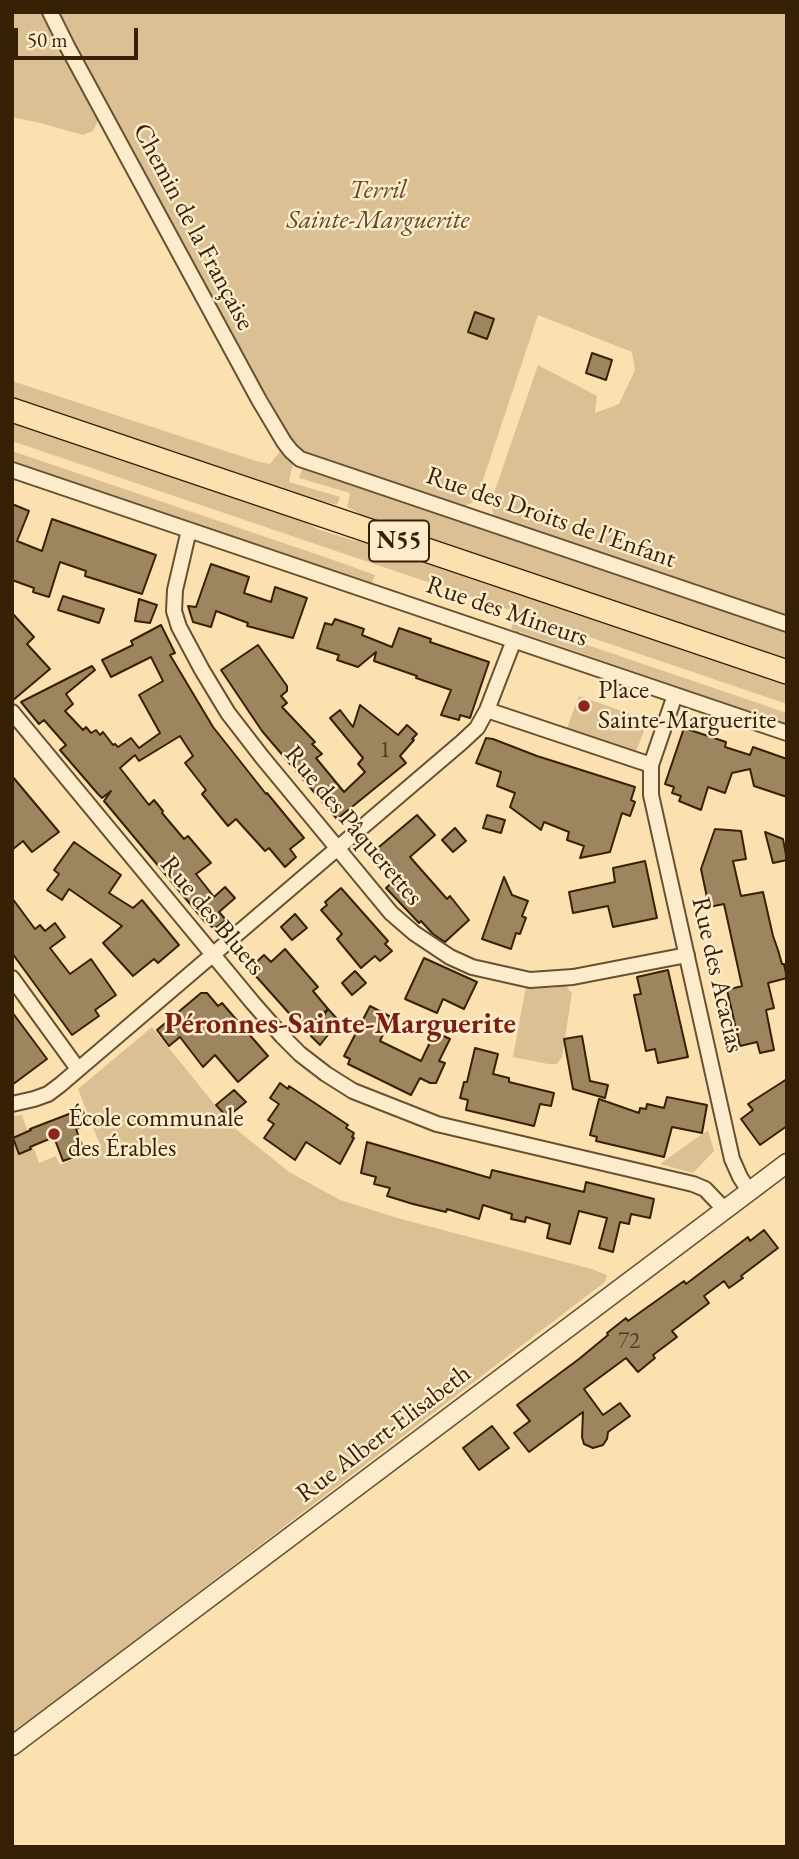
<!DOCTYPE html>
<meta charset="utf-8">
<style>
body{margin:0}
#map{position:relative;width:799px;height:1859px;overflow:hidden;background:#fce1b0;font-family:"EB Garamond",serif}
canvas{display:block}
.frame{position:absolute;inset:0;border:14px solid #362107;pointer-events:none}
.scale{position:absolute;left:14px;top:28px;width:124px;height:32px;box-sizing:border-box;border:4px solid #362107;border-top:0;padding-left:9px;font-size:21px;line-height:24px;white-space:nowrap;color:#362107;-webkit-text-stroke:5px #fdeccc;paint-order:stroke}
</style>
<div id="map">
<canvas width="799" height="1859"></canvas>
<div class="frame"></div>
<div class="scale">50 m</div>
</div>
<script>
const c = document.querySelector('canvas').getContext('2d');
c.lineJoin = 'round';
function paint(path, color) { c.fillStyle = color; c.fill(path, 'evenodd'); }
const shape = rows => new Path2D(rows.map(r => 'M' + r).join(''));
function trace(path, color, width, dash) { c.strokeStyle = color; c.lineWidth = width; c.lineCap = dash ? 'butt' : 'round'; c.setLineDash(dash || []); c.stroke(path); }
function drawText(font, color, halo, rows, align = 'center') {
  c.font = font + ' "EB Garamond",serif'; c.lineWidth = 5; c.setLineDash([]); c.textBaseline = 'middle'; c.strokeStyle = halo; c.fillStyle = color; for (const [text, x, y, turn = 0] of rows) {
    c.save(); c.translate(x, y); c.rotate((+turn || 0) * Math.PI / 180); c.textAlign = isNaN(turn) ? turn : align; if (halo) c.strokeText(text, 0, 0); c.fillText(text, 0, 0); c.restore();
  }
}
paint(shape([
 [12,12,45,12,99,119,93,131,83,135,40,123,12,117],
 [58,12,787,12,787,618,501,522,494,516,491,506,493,496,538,365,597,396,595,413,619,404,635,370,632,352,538,315,479,492,472,503,464,506,449,503,305,454,292,444,284,431,270,401,240,356,62,23],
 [12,381,256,461,270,464,281,450,293,464,289,482,340,497,337,505,282,492,12,401],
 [12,420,299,518,317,529,352,540,383,546,787,683,787,704,12,441],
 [12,451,319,555,375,575,372,583,12,462],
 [302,469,787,633,787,663,380,525,347,507,350,493,299,478],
 [514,620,787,713,787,724,511,629],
 [579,696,648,720,636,752,567,728],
 [565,985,572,993,562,1057,557,1064,548,1064,513,1057,526,986,552,988],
 [152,1027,232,1126,289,1172,340,1200,401,1219,592,1269,607,1275,605,1282,12,1734,12,1116,22,1115,39,1163,56,1156,60,1165,101,1147,78,1089],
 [708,1130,714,1151,693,1173,660,1164]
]), '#dac093');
const building = shape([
 [475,312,494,319,487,339,468,332,475,312],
 [592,353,612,360,606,380,586,373,592,353],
 [12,504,29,511,17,541,42,551,52,519,156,555,142,594,85,576,86,571,60,562,49,597,33,592,34,588,12,580,12,504],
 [211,564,249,577,244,593,271,602,275,587,307,598,293,638,247,626,248,623,216,611,211,627,193,622,188,606,196,607,211,564],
 [63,596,104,609,99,623,58,610,63,596],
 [139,599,157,605,150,623,135,621,139,599],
 [12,613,34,637,27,644,50,669,12,701,12,613],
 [335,619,364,629,362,635,392,647,399,628,431,639,430,642,489,662,470,718,460,715,459,720,441,715,451,690,416,678,417,676,374,661,376,652,358,667,337,660,339,655,317,648,325,623,332,625,335,619],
 [161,625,175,653,170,655,213,727,266,794,267,793,304,838,290,849,296,857,285,867,269,848,265,851,236,819,228,826,202,794,206,790,185,763,193,756,180,736,139,761,135,755,120,768,149,805,154,800,163,811,162,813,184,839,188,836,211,863,196,874,214,897,225,887,235,898,219,912,226,920,214,929,207,922,206,923,104,801,111,791,102,798,98,794,60,750,66,745,44,720,39,724,21,702,92,666,95,670,66,694,73,704,65,711,83,730,86,727,91,733,96,730,100,735,103,732,113,745,115,744,118,747,131,738,139,748,160,733,139,695,163,681,151,657,111,677,102,660,133,645,131,641,161,625],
 [258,645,287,686,287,691,281,696,287,703,282,707,315,742,312,744,322,754,316,758,344,792,365,772,358,764,363,758,330,718,340,710,353,727,360,705,398,735,407,725,417,734,412,739,414,740,400,756,406,763,337,819,262,731,221,670,258,645],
 [684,728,726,742,725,747,750,755,753,747,787,759,787,797,754,786,750,769,732,773,725,793,708,787,701,810,679,801,681,796,672,793,674,787,665,784,684,728],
 [486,738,493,739,537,756,635,787,631,800,635,802,630,816,622,813,610,852,580,858,584,846,567,840,569,832,544,822,541,830,510,807,515,793,497,786,501,772,476,763,486,738],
 [12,776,59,832,32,852,23,841,12,850,12,776],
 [417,815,435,835,410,857,447,899,450,896,469,920,445,942,433,934,421,921,419,923,386,888,396,879,373,852,417,815],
 [487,815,505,820,501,833,483,828,487,815],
 [455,828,466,841,453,852,442,840,455,828],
 [715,829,741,831,746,859,733,861,741,896,763,892,773,936,778,950,782,964,784,964,787,978,768,983,774,1008,766,1010,774,1050,760,1053,757,1042,740,1046,727,990,742,986,724,904,709,907,701,869,715,829],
 [765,832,783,839,787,860,773,863,765,832],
 [74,842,121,875,109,893,133,908,142,900,179,945,158,963,154,959,133,976,103,943,122,926,69,889,62,900,47,890,59,874,54,870,74,842],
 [645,861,657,918,613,927,608,906,573,913,569,892,615,882,613,868,645,861],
 [504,877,512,895,528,901,522,916,526,918,520,934,516,933,511,949,482,939,504,877],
 [341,888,388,941,385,944,392,951,380,961,375,956,361,968,337,939,342,934,321,910,327,905,325,902,341,888],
 [12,898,35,929,40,925,45,931,55,923,65,937,50,948,70,974,91,959,116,995,95,1010,99,1016,72,1035,12,953,12,898],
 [295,914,307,928,292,940,281,927,295,914],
 [285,949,318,987,313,991,328,1009,304,1030,254,974,257,972,252,966,264,955,271,962,285,949],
 [424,958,477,982,464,1009,443,999,437,1013,405,999,424,958],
 [668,970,688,1057,658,1063,655,1049,646,1051,634,995,641,994,637,977,668,970],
 [355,971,366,983,352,995,342,983,355,971],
 [201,993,207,993,218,1006,222,1003,268,1056,238,1082,215,1055,203,1067,180,1037,169,1046,157,1030,201,993],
 [370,1006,391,1017,380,1041,421,1061,435,1032,450,1039,439,1061,445,1063,436,1083,430,1083,420,1078,411,1095,348,1064,350,1059,344,1056,370,1006],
 [328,1009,339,1021,320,1045,311,1036,328,1009],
 [12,1012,47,1059,12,1085,12,1012],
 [582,1036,590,1081,608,1085,605,1098,573,1089,564,1039,582,1036],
 [475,1048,498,1054,493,1074,509,1078,509,1082,554,1093,551,1106,540,1104,534,1126,466,1110,468,1100,460,1098,464,1082,467,1082,475,1048],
 [787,1079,787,1126,760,1145,741,1119,753,1110,748,1104,787,1079],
 [280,1083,288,1089,289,1086,348,1125,346,1128,354,1133,352,1137,354,1138,340,1164,306,1142,295,1160,264,1138,274,1124,268,1120,279,1104,270,1098,280,1083],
 [234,1090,246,1102,227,1117,216,1105,234,1090],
 [667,1097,707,1105,702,1133,672,1127,664,1157,596,1141,597,1137,590,1135,599,1099,639,1113,640,1108,646,1109,647,1104,664,1108,667,1097],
 [82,1109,88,1124,76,1129,85,1153,63,1161,54,1137,30,1147,31,1149,19,1154,13,1138,31,1130,30,1129,82,1109],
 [367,1142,490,1178,492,1170,584,1192,586,1182,654,1199,650,1218,631,1214,629,1224,620,1222,613,1252,599,1248,607,1218,579,1211,570,1244,547,1238,550,1224,526,1217,525,1222,511,1219,512,1214,483,1205,479,1219,447,1209,446,1212,413,1204,387,1196,390,1188,374,1184,376,1177,361,1173,367,1142],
 [764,1230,778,1248,741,1276,743,1278,729,1288,724,1281,704,1296,709,1303,672,1331,677,1337,653,1355,655,1358,638,1372,626,1358,584,1389,603,1415,620,1403,630,1416,608,1432,607,1439,603,1445,593,1448,584,1444,582,1437,583,1412,529,1452,514,1433,530,1421,517,1405,579,1359,608,1335,607,1333,626,1318,628,1321,684,1281,686,1284,748,1237,750,1241,764,1230],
 [492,1426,509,1448,479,1470,463,1448,492,1426]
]);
paint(building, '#9d855f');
trace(building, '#362107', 2);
const minor = shape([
 [50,12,67,46,259,400,284,442,291,451,300,459,318,465,787,624],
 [12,470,787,733],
 [189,530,175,590,174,611,179,627,202,670,228,713,262,757,391,913,414,933,450,957,472,967,530,980,573,977,687,955],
 [514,640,487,710,651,765,675,695],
 [12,712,253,1003,282,1036,300,1054,326,1074,353,1091,437,1124,693,1184,705,1189,725,1210],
 [651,765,651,795,732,1159,740,1177,749,1191],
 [12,978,78,1069],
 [12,1104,34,1099,48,1094,60,1085,462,742,477,728,487,710]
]);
const tertiary = shape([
 [12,1746,787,1163]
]);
const trunk = shape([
 [12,410,787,672]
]);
trace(minor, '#685131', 18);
trace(tertiary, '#685131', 21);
trace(trunk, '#362107', 26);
trace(minor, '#fdeccc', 14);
trace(tertiary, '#fdeccc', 18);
trace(trunk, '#fce1b0', 23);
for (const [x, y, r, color] of [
 [584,706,7,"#8f2418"],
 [54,1134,7,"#8f2418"]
]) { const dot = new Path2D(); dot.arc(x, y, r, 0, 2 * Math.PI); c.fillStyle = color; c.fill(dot); trace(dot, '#fdeccc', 2.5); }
drawText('23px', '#503a1d', null, [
 ["1",385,751],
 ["72",629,1342]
]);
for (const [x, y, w] of [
 [399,541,60]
]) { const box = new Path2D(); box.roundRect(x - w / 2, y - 20.5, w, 41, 5); c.fillStyle = '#fdeccc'; c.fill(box); trace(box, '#362107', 2); }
drawText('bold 24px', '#362107', null, [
 ["N55",399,541]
]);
drawText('italic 26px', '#5f492a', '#fdeccc', [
 ["Terril",378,191],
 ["Sainte-Marguerite",378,221]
]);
drawText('26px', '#362107', '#fdeccc', [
 ["Chemin de la Française",193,227,62],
 ["Rue des Droits de l'Enfant",551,518,19],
 ["Rue des Mineurs",507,612,19],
 ["Rue des Pâquerettes",353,826,50],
 ["Rue des Bluets",212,916,50],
 ["Rue des Acacias",717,975,77],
 ["Rue Albert-Elisabeth",384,1434,-37]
]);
drawText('26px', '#362107', '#fdeccc', [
 ["Place",598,691],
 ["Sainte-Marguerite",598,721],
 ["École communale",68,1119],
 ["des Érables",68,1149]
], 'left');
drawText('bold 30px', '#7a1f14', '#fdeccc', [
 ["Péronnes-Sainte-Marguerite",340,1025]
]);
</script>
